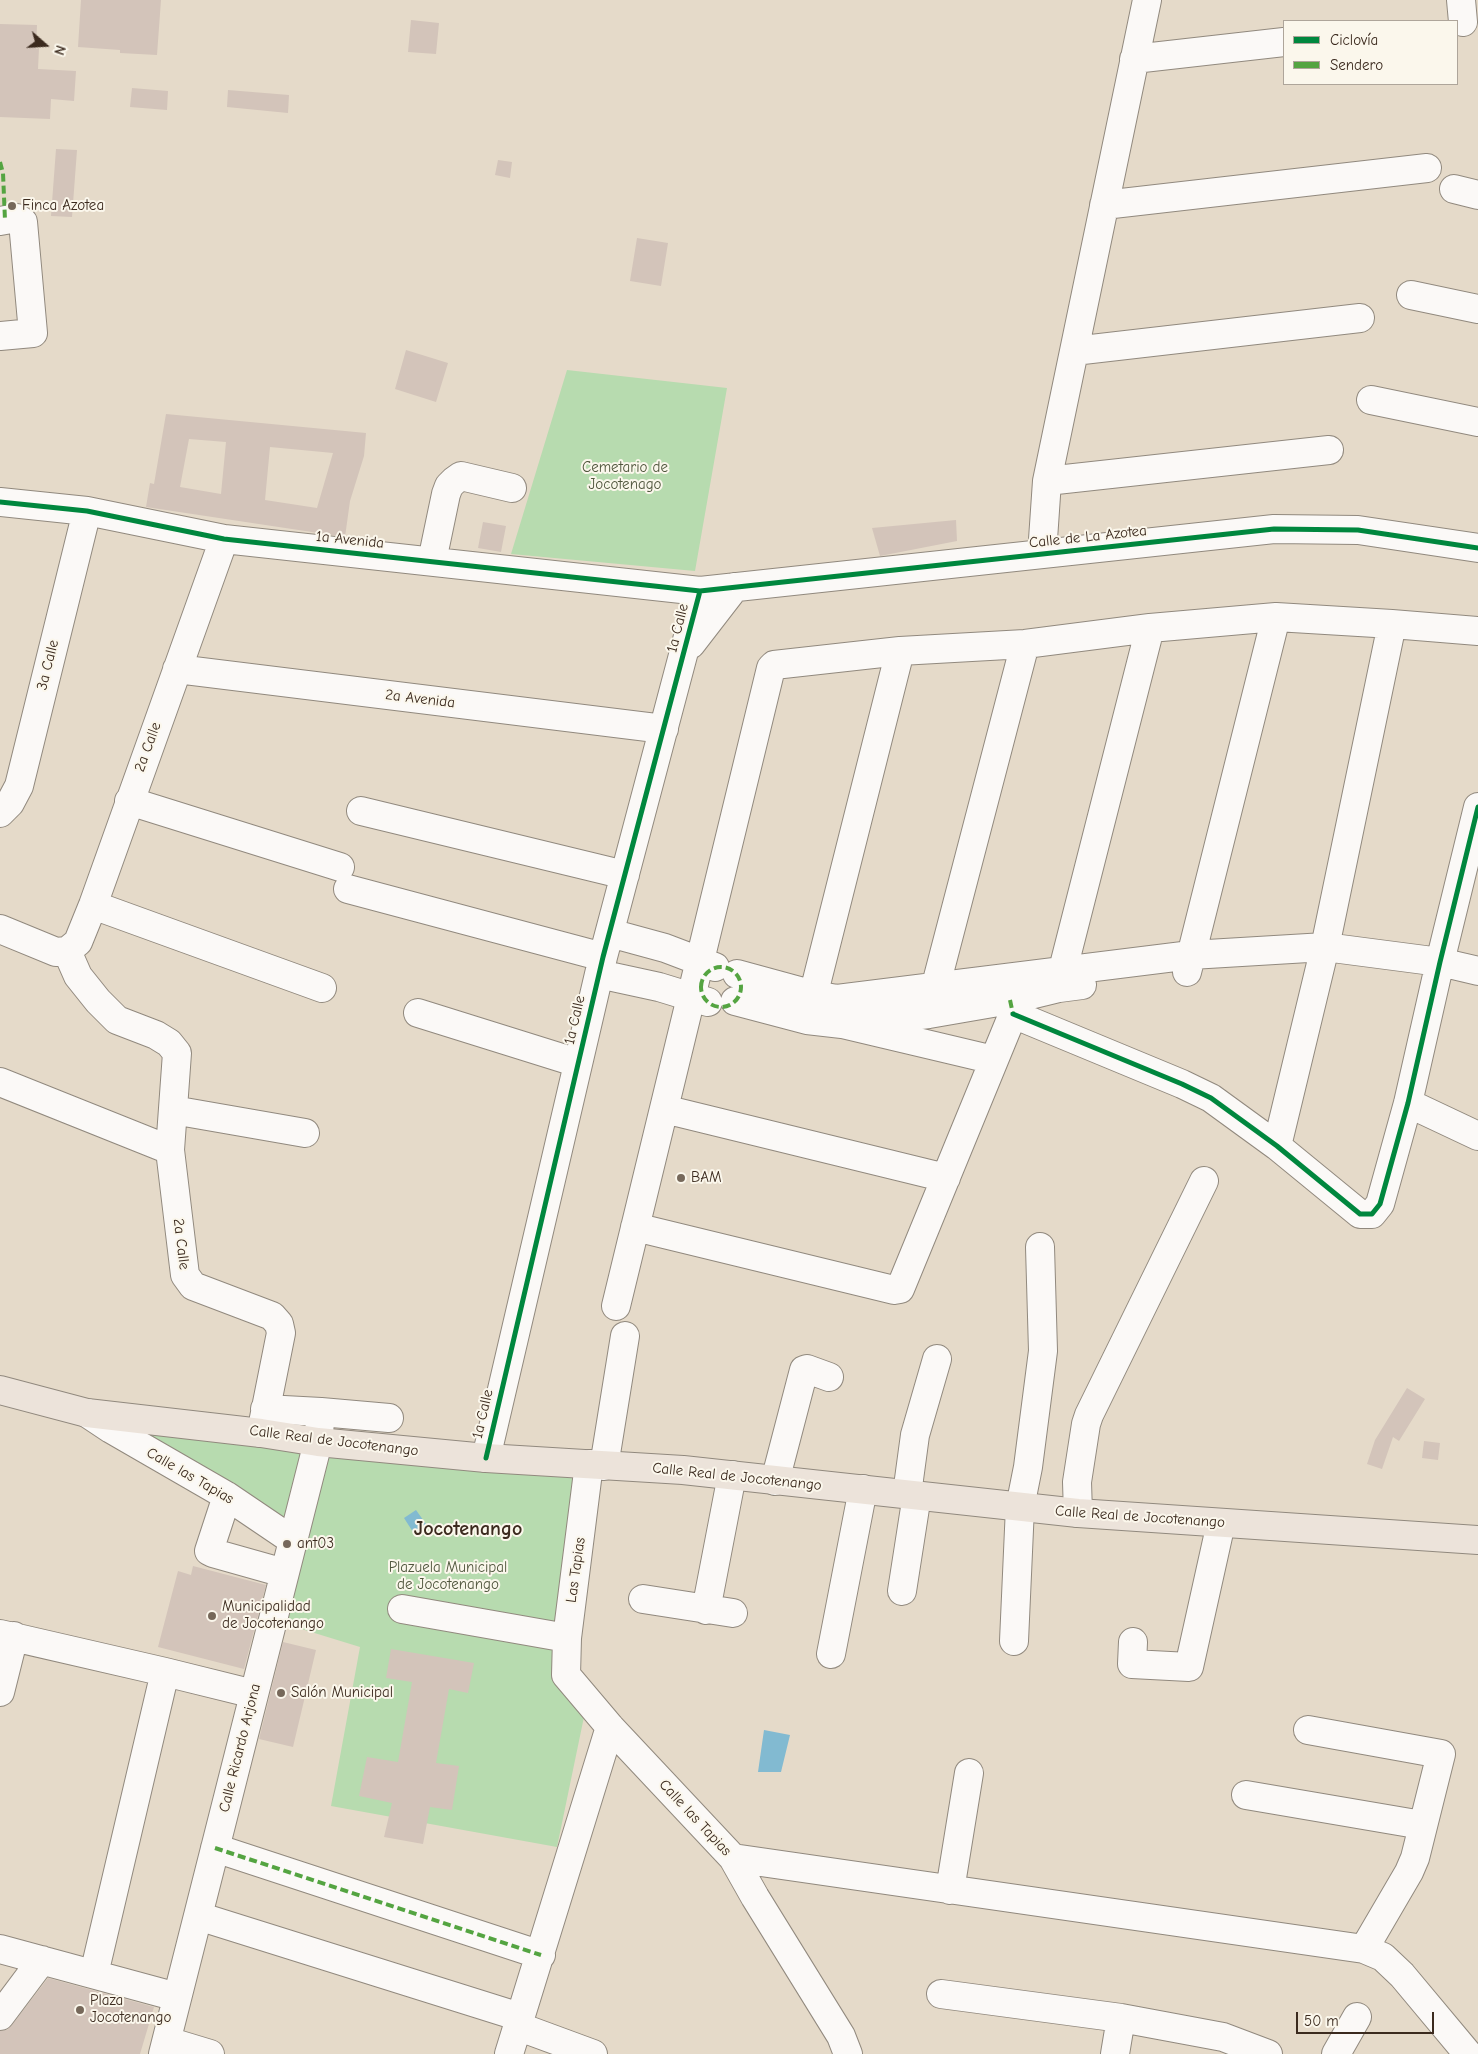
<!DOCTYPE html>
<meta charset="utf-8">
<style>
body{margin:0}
#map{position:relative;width:1478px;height:2054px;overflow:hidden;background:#e5dac9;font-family:"Comic Neue",sans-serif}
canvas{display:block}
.legend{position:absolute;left:1283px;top:20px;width:175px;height:65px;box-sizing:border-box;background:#fbf7ec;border:1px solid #aea59a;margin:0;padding:6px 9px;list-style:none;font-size:15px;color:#3b2a1e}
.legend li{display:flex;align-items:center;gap:10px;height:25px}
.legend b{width:25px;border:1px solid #aea59a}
.north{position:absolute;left:20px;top:20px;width:50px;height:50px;-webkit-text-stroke:4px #fbf7ec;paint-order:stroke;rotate:109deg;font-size:14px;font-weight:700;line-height:20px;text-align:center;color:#3b2a1e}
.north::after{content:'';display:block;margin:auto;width:18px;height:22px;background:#3b2a1e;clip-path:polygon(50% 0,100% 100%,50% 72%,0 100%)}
.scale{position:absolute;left:1296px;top:2012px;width:138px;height:22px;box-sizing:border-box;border:2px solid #3b2a1e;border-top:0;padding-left:6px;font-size:15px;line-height:18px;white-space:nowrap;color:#3b2a1e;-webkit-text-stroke:4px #fbf7ec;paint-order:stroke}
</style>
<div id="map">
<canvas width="1478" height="2054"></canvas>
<ul class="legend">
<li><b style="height:6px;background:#00873e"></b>Ciclovía</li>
<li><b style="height:6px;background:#54a441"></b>Sendero</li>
</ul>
<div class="north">N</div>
<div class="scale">50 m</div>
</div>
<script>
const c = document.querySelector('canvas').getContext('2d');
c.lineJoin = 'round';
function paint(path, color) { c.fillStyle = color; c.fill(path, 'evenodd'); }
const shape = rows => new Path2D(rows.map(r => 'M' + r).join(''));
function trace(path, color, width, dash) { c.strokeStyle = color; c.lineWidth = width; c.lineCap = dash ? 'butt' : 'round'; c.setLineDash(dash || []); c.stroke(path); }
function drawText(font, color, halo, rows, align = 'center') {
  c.font = font + ' "Comic Neue",sans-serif'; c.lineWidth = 4; c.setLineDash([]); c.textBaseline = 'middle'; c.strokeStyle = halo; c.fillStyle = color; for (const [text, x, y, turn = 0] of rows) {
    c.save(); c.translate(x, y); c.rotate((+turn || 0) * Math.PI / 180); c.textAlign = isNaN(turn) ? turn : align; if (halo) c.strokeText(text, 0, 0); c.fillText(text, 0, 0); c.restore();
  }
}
paint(shape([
 [567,370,727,388,695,571,511,554],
 [107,1421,308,1448,287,1529],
 [325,1453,573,1474,552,1675,585,1712,557,1847,331,1806,360,1647,282,1623]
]), '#b7dbaf');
paint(shape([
 [416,1510,426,1524,413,1532,404,1518],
 [764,1730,790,1735,781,1772,758,1772]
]), '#82bad1');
paint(shape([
 [81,0,161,0,157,55,120,53,120,50,78,47],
 [411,20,439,23,436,54,408,52],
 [0,24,37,25,36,49,39,48,38,69,76,71,74,101,51,99,50,119,0,117],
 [132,88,168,91,167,110,130,107],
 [228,90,289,95,288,113,227,107],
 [56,149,77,150,72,217,51,216],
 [498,160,512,162,510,178,495,175],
 [637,238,668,243,661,286,630,281],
 [406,350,448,363,436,402,395,389],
 [166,414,366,433,364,456,350,501,345,537,146,507,150,483,154,484],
 [189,439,226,442,221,494,180,487],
 [270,447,333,453,317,508,265,500],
 [956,520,957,541,880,556,872,528],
 [483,522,506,526,501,552,478,548],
 [1407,1388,1425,1399,1399,1441,1393,1437,1382,1469,1367,1464,1375,1440],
 [1424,1441,1440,1443,1438,1460,1422,1458],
 [193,1566,266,1585,244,1669,158,1647,178,1571,191,1575],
 [283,1642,316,1650,293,1747,259,1739],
 [391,1649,474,1663,468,1693,449,1689,436,1763,459,1766,452,1810,430,1807,423,1844,384,1837,392,1803,359,1796,367,1757,398,1762,412,1682,386,1678],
 [48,1978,154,2007,140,2054,0,2054,0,2031,7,2030,12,2025]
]), '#d3c4ba');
const minor = shape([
 [1461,0,1463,22],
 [1134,59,1284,42],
 [1454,189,1478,195],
 [1104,205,1427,168],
 [0,221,17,218,23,222,33,333,0,336],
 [1411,295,1478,309],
 [1074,351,1360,318],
 [1371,400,1478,422],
 [1047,481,1329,450],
 [0,502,87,511,224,539,700,591,1274,529,1358,530,1478,548],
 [1042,554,1047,481,1147,0],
 [432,561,446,494,449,486,454,481,461,476,512,488],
 [691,644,735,587],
 [177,669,664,729],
 [129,801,340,867],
 [361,811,625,875],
 [0,813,10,803,19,786,87,511],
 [348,889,603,957],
 [93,905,322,988],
 [0,929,56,952,67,951],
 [610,933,665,948,715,967],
 [67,951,78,976,98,1001,117,1020,156,1035,169,1043,177,1053,170,1150,185,1275,193,1286,272,1316,279,1324,281,1333,261,1433],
 [67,951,78,942,93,905,224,539],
 [1187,972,1276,617],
 [599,974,659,987,708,1002],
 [737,974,814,995,837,999,1191,955,1325,947,1440,962,1478,971],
 [1059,985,1150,628],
 [932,1000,1025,644],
 [735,1001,807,1020,842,1024,994,1060],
 [418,1013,578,1063],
 [1013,1014,1182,1084,1211,1098,1277,1146,1360,1214,1372,1214,1380,1204,1408,1103,1440,962,1478,807],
 [807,1020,900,651],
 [842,1024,929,1014,1010,1000,1059,988,1082,985],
 [0,1082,170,1150],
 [1408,1103,1478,1136],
 [664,1109,946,1178],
 [173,1110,305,1133],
 [1277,1146,1325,947,1392,624],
 [635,1227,894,1290,900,1289,1013,1014,1010,1000],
 [616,1306,771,668,774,665,900,651,1025,644,1150,628,1276,617,1392,624,1478,631],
 [265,1409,321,1412],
 [87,1413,111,1429,227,1496,292,1540],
 [486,1458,603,957,700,591],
 [589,1464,567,1638,566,1675,610,1727,733,1858,755,1897,841,2036,848,2054],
 [604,1466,625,1336],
 [775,1481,804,1370,807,1369,829,1377],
 [907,1494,915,1435,937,1359],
 [227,1496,209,1551,213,1553,284,1573],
 [1078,1513,1077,1482,1086,1424,1089,1415,1204,1181],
 [902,1591,917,1495],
 [643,1599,733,1613],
 [402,1609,567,1638],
 [706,1610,732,1475],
 [0,1634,165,1672,254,1694],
 [1014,1641,1020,1507,1028,1467,1043,1351,1040,1247],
 [1133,1642,1132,1664,1189,1667,1221,1523],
 [831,1654,863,1489],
 [0,1692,14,1636],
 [1308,1730,1441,1754,1415,1858,1409,1872,1364,1949],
 [1246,1795,1422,1825],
 [215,1848,541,1955],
 [733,1858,1364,1949,1383,1957,1402,1975,1468,2054],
 [950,1890,969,1773],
 [198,1916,520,2017],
 [0,1949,177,1997],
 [94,1974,165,1672],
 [941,1994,1121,2018,1223,2037,1268,2054],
 [0,2016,42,1960],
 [517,2026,593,2054],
 [167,2041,210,2054],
 [163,2054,318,1442,321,1412,389,1418],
 [509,2054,610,1727],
 [1115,2054,1121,2018],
 [1336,2054,1357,2017]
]);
const major = shape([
 [0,1390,87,1413,261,1433,318,1442,486,1458,683,1470,1078,1513,1478,1540]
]);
trace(minor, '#91897e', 30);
trace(major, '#91897e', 30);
trace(minor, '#fbf9f7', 28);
trace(major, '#ece3da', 28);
trace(shape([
 [0,162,3,173,5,220],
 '701 987a20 20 0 1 1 40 0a20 20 0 1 1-40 0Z',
 [1010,1000,1013,1014],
 [215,1848,541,1955]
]), '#54a441', 4, [8, 4]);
trace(shape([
 [0,502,87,511,224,539,700,591,1274,529,1358,530,1478,548],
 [1013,1014,1182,1084,1211,1098,1277,1146,1360,1214,1372,1214,1380,1204,1408,1103,1440,962,1478,807],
 [486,1458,603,957,700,591]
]), '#00873e', 5);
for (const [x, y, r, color] of [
 [12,206,5,"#76685a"],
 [681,1178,5,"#76685a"],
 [287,1544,5,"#76685a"],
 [212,1616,5,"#76685a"],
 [281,1693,5,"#76685a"],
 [80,2010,5,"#76685a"]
]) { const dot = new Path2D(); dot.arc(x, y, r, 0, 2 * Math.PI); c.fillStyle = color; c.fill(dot); trace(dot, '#fbf7ec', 2); }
drawText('15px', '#3b2a1e', '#fbf7ec', [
 ["Finca Azotea",22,206],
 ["BAM",691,1178],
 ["ant03",297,1544],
 ["Municipalidad",222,1607],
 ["de Jocotenango",222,1624],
 ["Salón Municipal",291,1693],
 ["Plaza",90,2001],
 ["Jocotenango",90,2018]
], 'left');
drawText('15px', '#50563d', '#fbf7ec', [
 ["Cemetario de",625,468],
 ["Jocotenago",625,485],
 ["Plazuela Municipal",448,1568],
 ["de Jocotenango",448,1585]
]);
drawText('15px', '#3b2a1e', '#fbf7ec', [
 ["Calle de La Azotea",1088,537,-6],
 ["1a Avenida",350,540,6],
 ["1a Calle",678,628,-76],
 ["3a Calle",48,665,-76],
 ["2a Avenida",420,699,7],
 ["2a Calle",148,747,-70],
 ["1a Calle",575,1020,-77],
 ["2a Calle",181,1244,83],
 ["1a Calle",483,1414,-77],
 ["Calle Real de Jocotenango",334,1441,7],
 ["Calle las Tapias",190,1476,30],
 ["Calle Real de Jocotenango",737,1477,6],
 ["Calle Real de Jocotenango",1140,1517,4],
 ["Las Tapias",576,1570,-82],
 ["Calle Ricardo Arjona",240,1748,-76],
 ["Calle las Tapias",695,1818,47]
]);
drawText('bold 20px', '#3b2a1e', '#fbf7ec', [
 ["Jocotenango",468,1529]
]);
</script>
